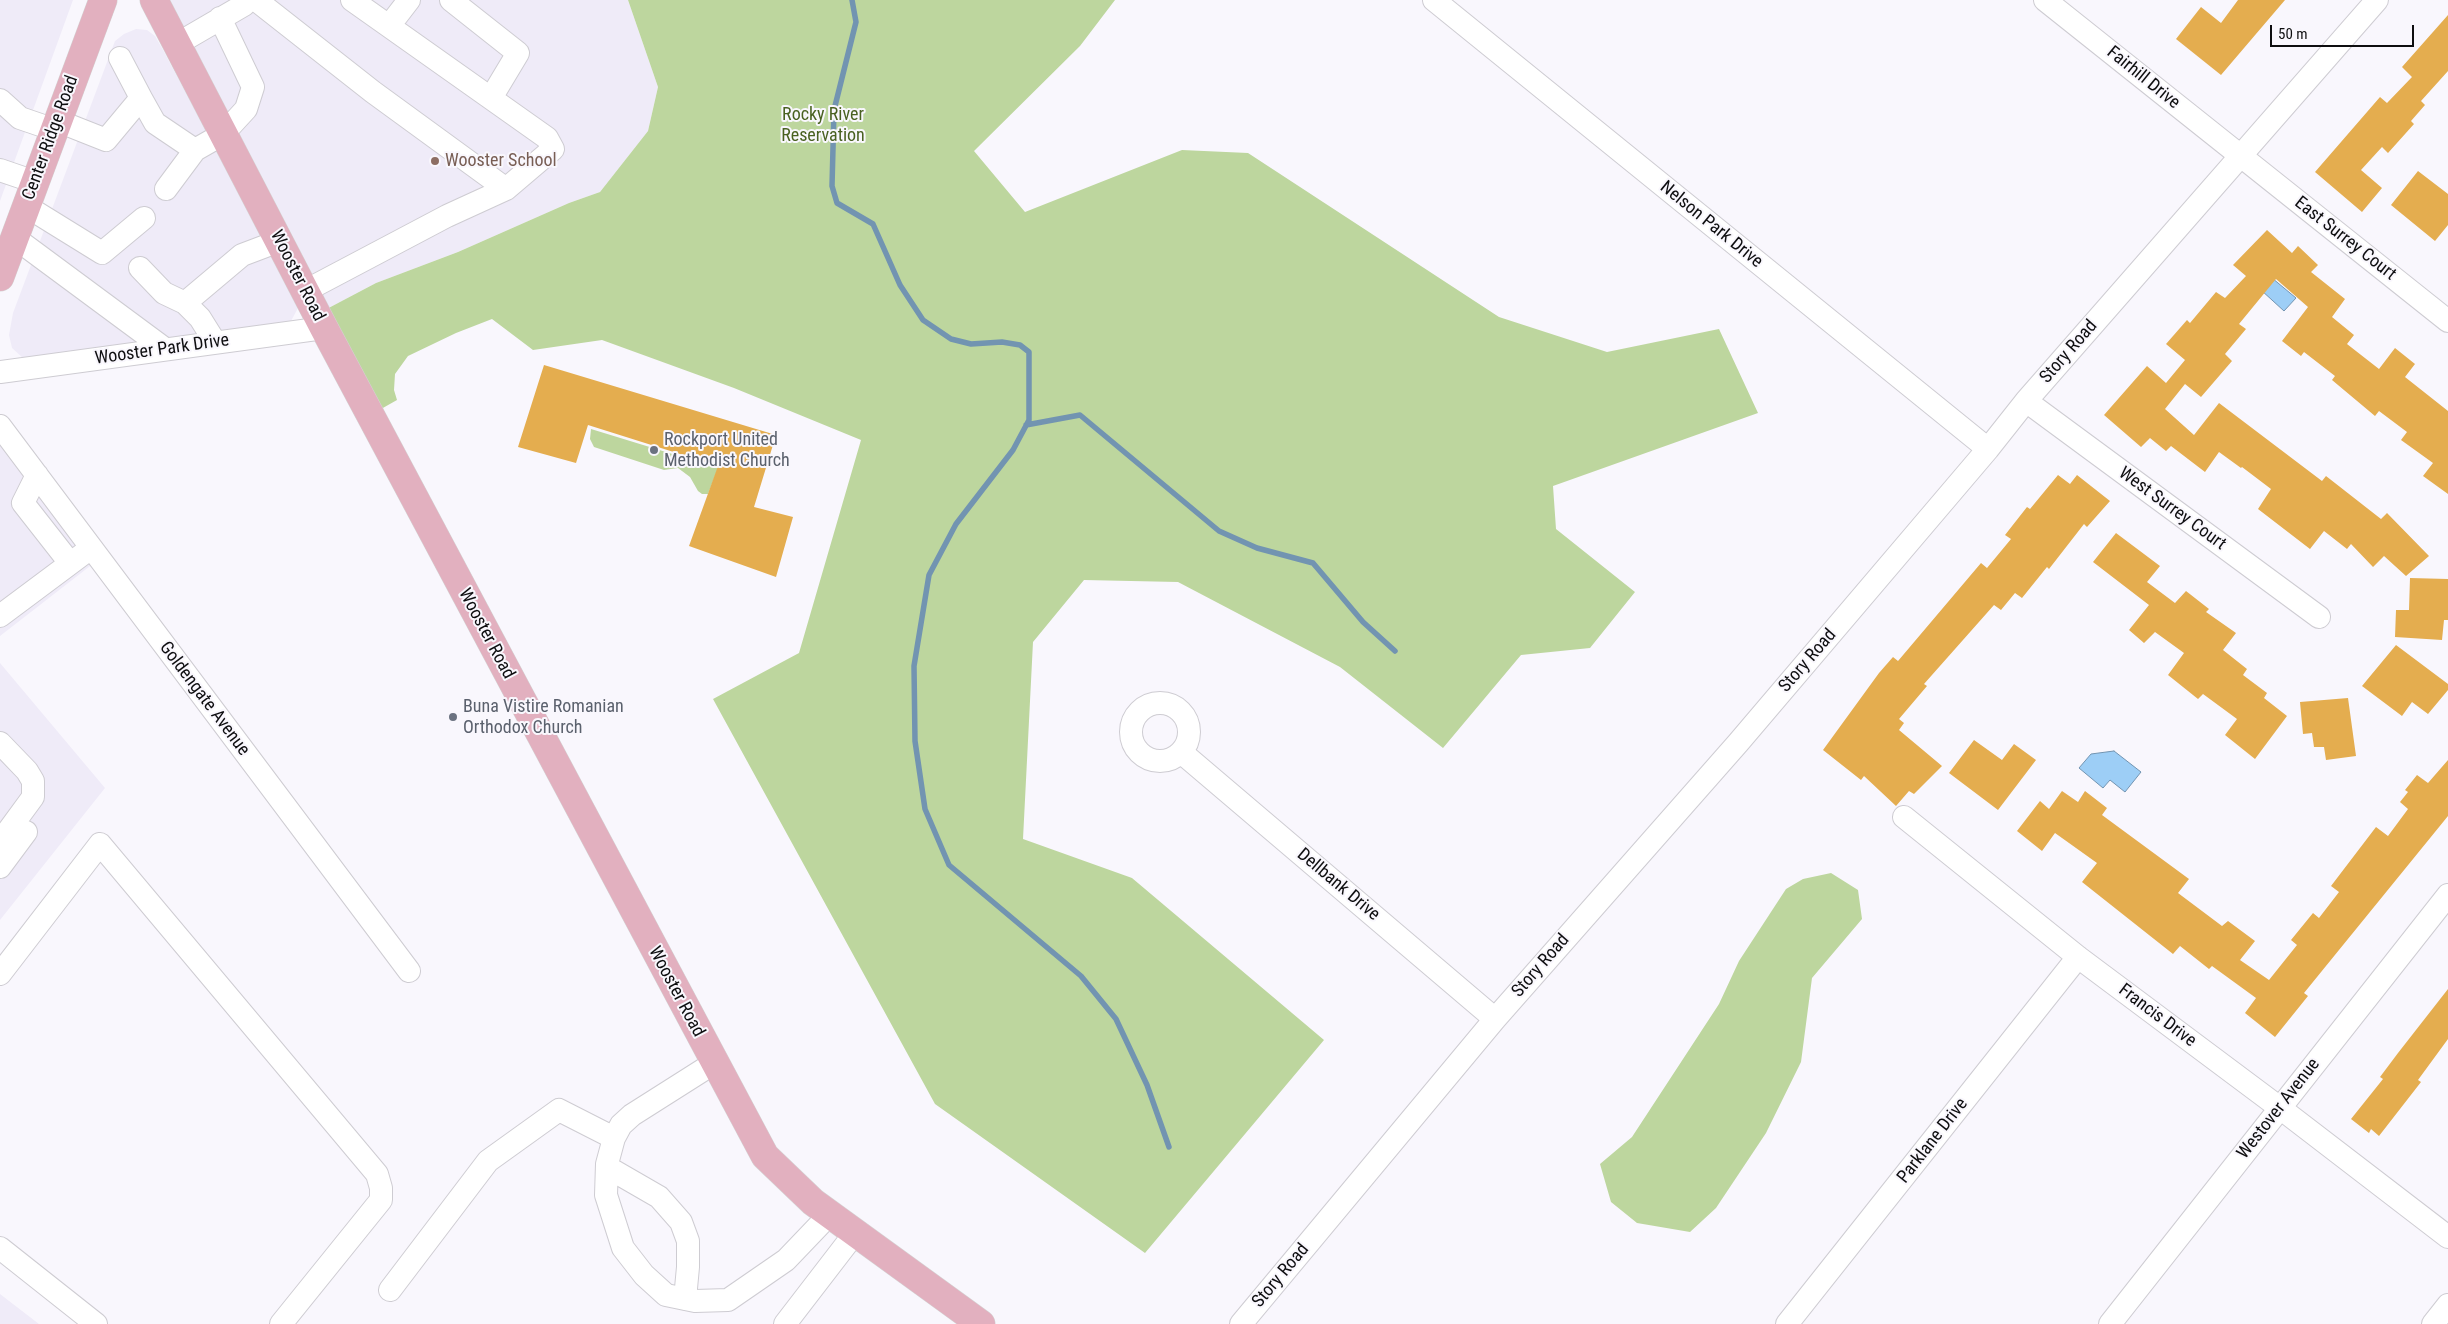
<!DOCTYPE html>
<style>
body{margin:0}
#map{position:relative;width:2448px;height:1324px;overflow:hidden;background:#f9f7fd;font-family:"Roboto Condensed",sans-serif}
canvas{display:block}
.scale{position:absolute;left:2270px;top:25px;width:144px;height:22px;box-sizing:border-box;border:2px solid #0e0e10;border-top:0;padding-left:6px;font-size:15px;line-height:18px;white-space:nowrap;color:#0e0e10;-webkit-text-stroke:4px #f9f7fd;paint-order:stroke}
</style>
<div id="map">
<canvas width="2448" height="1324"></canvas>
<div class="scale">50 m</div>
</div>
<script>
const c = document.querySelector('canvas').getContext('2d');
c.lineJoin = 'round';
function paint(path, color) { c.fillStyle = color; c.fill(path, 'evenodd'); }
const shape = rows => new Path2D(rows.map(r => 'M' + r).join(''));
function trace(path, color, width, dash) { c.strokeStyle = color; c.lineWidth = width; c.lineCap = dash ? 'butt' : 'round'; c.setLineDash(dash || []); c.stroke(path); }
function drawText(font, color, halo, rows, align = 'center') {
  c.font = font + ' "Roboto Condensed",sans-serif'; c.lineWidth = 4; c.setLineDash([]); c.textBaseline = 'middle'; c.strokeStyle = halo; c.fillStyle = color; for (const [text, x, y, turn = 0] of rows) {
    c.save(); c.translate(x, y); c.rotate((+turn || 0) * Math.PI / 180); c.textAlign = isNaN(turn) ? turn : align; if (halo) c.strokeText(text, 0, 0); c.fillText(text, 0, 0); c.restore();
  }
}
paint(shape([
 [0,0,73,0,0,201],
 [164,0,628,0,658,87,648,131,600,192,569,203,458,252,376,283,321,312],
 [136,29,147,30,155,36,163,50,297,300,298,308,291,321,281,325,23,358,12,348,9,335,13,313,115,41,124,34],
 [0,444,94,563,0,636],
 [0,663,105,788,0,920],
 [0,1294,39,1324,0,1324]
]), '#efebf8');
paint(shape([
 [628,0,1115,0,1080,46,974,151,1025,212,1182,150,1248,153,1499,317,1607,352,1719,329,1758,413,1553,486,1556,529,1635,592,1590,648,1521,655,1443,748,1340,667,1178,582,1084,580,1033,642,1023,839,1132,878,1324,1040,1145,1253,935,1104,713,699,799,653,861,440,734,388,602,340,533,350,492,319,456,333,408,356,395,374,394,390,397,400,374,413,321,312,376,283,458,252,569,203,600,192,648,131,658,87],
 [591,429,718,468,708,494,702,494,698,491,690,477,678,468,664,470,594,447,590,439],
 [1831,873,1858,890,1862,919,1812,978,1801,1062,1766,1133,1716,1208,1690,1232,1637,1223,1611,1202,1600,1164,1632,1137,1719,1004,1739,961,1786,889,1803,879]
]), '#bdd69e');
const water = shape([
 [2272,278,2296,298,2284,311,2261,290,2272,278],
 [2114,751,2141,772,2125,792,2110,780,2103,788,2079,768,2091,754,2114,751]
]);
paint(water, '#9dcef6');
trace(water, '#7294b1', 1);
trace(shape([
 [852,0,856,22,834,110,832,186,837,203,873,224,900,285,923,320,951,339,971,344,1002,342,1020,345,1029,352,1029,420,1013,450,956,524,929,575,914,666,915,741,925,809,949,865,1081,976,1116,1019,1147,1085,1169,1147],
 [1026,425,1080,415,1219,531,1257,548,1313,563,1363,622,1395,651]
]), '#7294b1', 5.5);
paint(shape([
 [2238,0,2285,0,2221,75,2176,39,2201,7,2221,23],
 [2448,15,2448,71,2421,101,2425,105,2411,121,2414,124,2388,153,2382,147,2361,170,2382,188,2362,212,2315,172,2380,97,2387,103,2412,77,2402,67],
 [2418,171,2448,194,2448,225,2435,241,2391,205],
 [2267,230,2292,253,2298,246,2318,265,2311,272,2345,299,2332,317,2354,335,2347,344,2379,369,2395,348,2415,364,2405,377,2448,411,2448,494,2423,476,2433,463,2401,440,2407,432,2379,411,2375,416,2332,380,2335,376,2304,352,2301,356,2282,341,2308,307,2276,279,2239,324,2246,329,2225,354,2232,361,2201,397,2185,384,2165,409,2194,435,2219,403,2322,481,2326,476,2381,519,2387,513,2429,556,2406,576,2384,556,2373,567,2351,544,2347,549,2324,531,2310,549,2258,509,2271,489,2242,467,2241,468,2219,452,2205,472,2171,446,2166,451,2150,438,2141,447,2104,415,2147,366,2166,383,2185,360,2166,344,2187,320,2190,323,2216,292,2225,298,2246,276,2233,265],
 [544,365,776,435,754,507,793,517,776,577,689,546,718,466,588,425,576,463,518,447],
 [2058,475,2070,484,2077,475,2110,501,2087,527,2084,524,2049,569,2047,567,2022,598,2015,593,2001,610,1994,605,1924,684,1927,686,1899,719,1904,723,1899,730,1942,766,1914,794,1909,791,1896,806,1864,776,1861,780,1823,750,1879,673,1893,657,1898,661,1981,563,1987,568,2011,539,2005,535,2027,507,2030,509],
 [2116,533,2160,566,2147,582,2175,603,2186,591,2209,609,2206,612,2236,633,2223,650,2247,669,2243,675,2267,693,2264,698,2287,716,2255,759,2225,735,2237,719,2203,694,2198,699,2168,675,2184,653,2155,632,2144,643,2129,630,2149,605,2093,562],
 [2410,578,2448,579,2448,620,2444,620,2442,640,2395,637,2396,610,2409,610],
 [2396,645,2448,684,2448,690,2428,714,2412,702,2402,716,2362,686],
 [2348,698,2356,756,2326,760,2324,747,2314,747,2312,733,2303,734,2300,702],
 [1974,740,2002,760,2014,744,2036,760,1998,810,1949,773],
 [2448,760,2448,816,2304,993,2308,996,2275,1037,2245,1013,2256,998,2212,966,2209,969,2180,946,2173,954,2082,882,2097,863,2055,833,2042,851,2017,831,2040,801,2049,809,2062,791,2078,802,2085,791,2107,808,2102,815,2189,879,2178,893,2222,926,2228,921,2255,941,2240,960,2269,980,2297,945,2291,940,2313,913,2319,918,2339,892,2331,886,2376,827,2388,836,2408,809,2400,802,2408,792,2405,790,2417,775,2428,783],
 [2448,989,2448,1039,2418,1080,2421,1082,2379,1136,2371,1129,2369,1133,2351,1119,2383,1079,2380,1077,2398,1053]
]), '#e4ad4f');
const minor = shape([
 [256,0,373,92,506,189],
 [451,0,518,53,491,98],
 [1434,0,1988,449],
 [2045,0,2448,321],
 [389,26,409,0],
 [177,44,244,5,248,0],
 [141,98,155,123,195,150,223,134,246,109,253,87,220,18],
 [0,100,20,118,55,130],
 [58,121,106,140,141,98,120,58],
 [0,170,35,182],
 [166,189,195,150],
 [26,206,102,253,144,218],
 [15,238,165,349],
 [140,268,164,293,185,303],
 [305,291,447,216,506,189,553,149,547,138,352,0],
 [215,342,200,318,185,303,242,255,279,241],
 [0,372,324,328],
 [2026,401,2319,617],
 [0,426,409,971],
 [37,475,23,503,70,563],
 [0,616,91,548],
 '1131 732a29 29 0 1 1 58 0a29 29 0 1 1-58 0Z',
 [0,743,27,771,33,781,33,797,0,842],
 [1181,752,1495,1019],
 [1904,817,2078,957,2280,1108,2448,1237],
 [0,867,26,832],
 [0,974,100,844,377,1174,381,1188,381,1200,281,1324],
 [714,1063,632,1115,621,1125,614,1138,607,1164,606,1195,623,1248,644,1275,666,1295,695,1301,728,1300,786,1260,830,1214],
 [607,1167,659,1197,681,1222,688,1241,688,1267,685,1299],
 [0,1248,96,1324],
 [390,1290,488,1161,559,1110,614,1138],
 [785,1324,855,1233],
 [1241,1324,1495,1019,1738,743,1988,449,2026,401,2377,0],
 [1787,1324,2078,957],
 [2110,1324,2448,895],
 [2433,1324,2448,1305]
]);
const major = shape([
 [154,0,324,328,765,1156,813,1202,981,1324],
 [0,277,103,0]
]);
trace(minor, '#ceccd2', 24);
trace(major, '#d4d4d4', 29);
trace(minor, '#fff', 22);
trace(major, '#e2b0bf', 28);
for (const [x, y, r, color] of [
 [435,161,5,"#8d6e63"],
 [654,450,5,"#6b7280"],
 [453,717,5,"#6b7280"]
]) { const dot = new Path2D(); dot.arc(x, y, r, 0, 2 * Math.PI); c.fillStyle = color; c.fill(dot); trace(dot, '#f9f7fd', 2); }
drawText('18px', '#0e0e10', '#f9f7fd', [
 ["Fairhill Drive",2143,78,39],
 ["Center Ridge Road",51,138,-70],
 ["Nelson Park Drive",1711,225,39],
 ["East Surrey Court",2345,239,38],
 ["Wooster Road",297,276,63],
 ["Wooster Park Drive",162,350,-8],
 ["Story Road",2069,352,-49],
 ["West Surrey Court",2172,509,36],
 ["Wooster Road",486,634,62],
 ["Story Road",1808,661,-49],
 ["Goldengate Avenue",204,699,53],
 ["Dellbank Drive",1338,885,40],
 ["Story Road",1541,966,-49],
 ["Wooster Road",676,992,62],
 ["Francis Drive",2157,1016,37],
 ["Westover Avenue",2279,1109,-52],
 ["Parklane Drive",1933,1141,-52],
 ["Story Road",1281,1276,-50]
]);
drawText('18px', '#496121', '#f9f7fd', [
 ["Rocky River",823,115],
 ["Reservation",823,136]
]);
drawText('18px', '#785e54', '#f9f7fd', [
 ["Wooster School",445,161]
], 'left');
drawText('18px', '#5b616d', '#f9f7fd', [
 ["Rockport United",664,440],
 ["Methodist Church",664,461],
 ["Buna Vistire Romanian",463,707],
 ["Orthodox Church",463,728]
], 'left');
</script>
